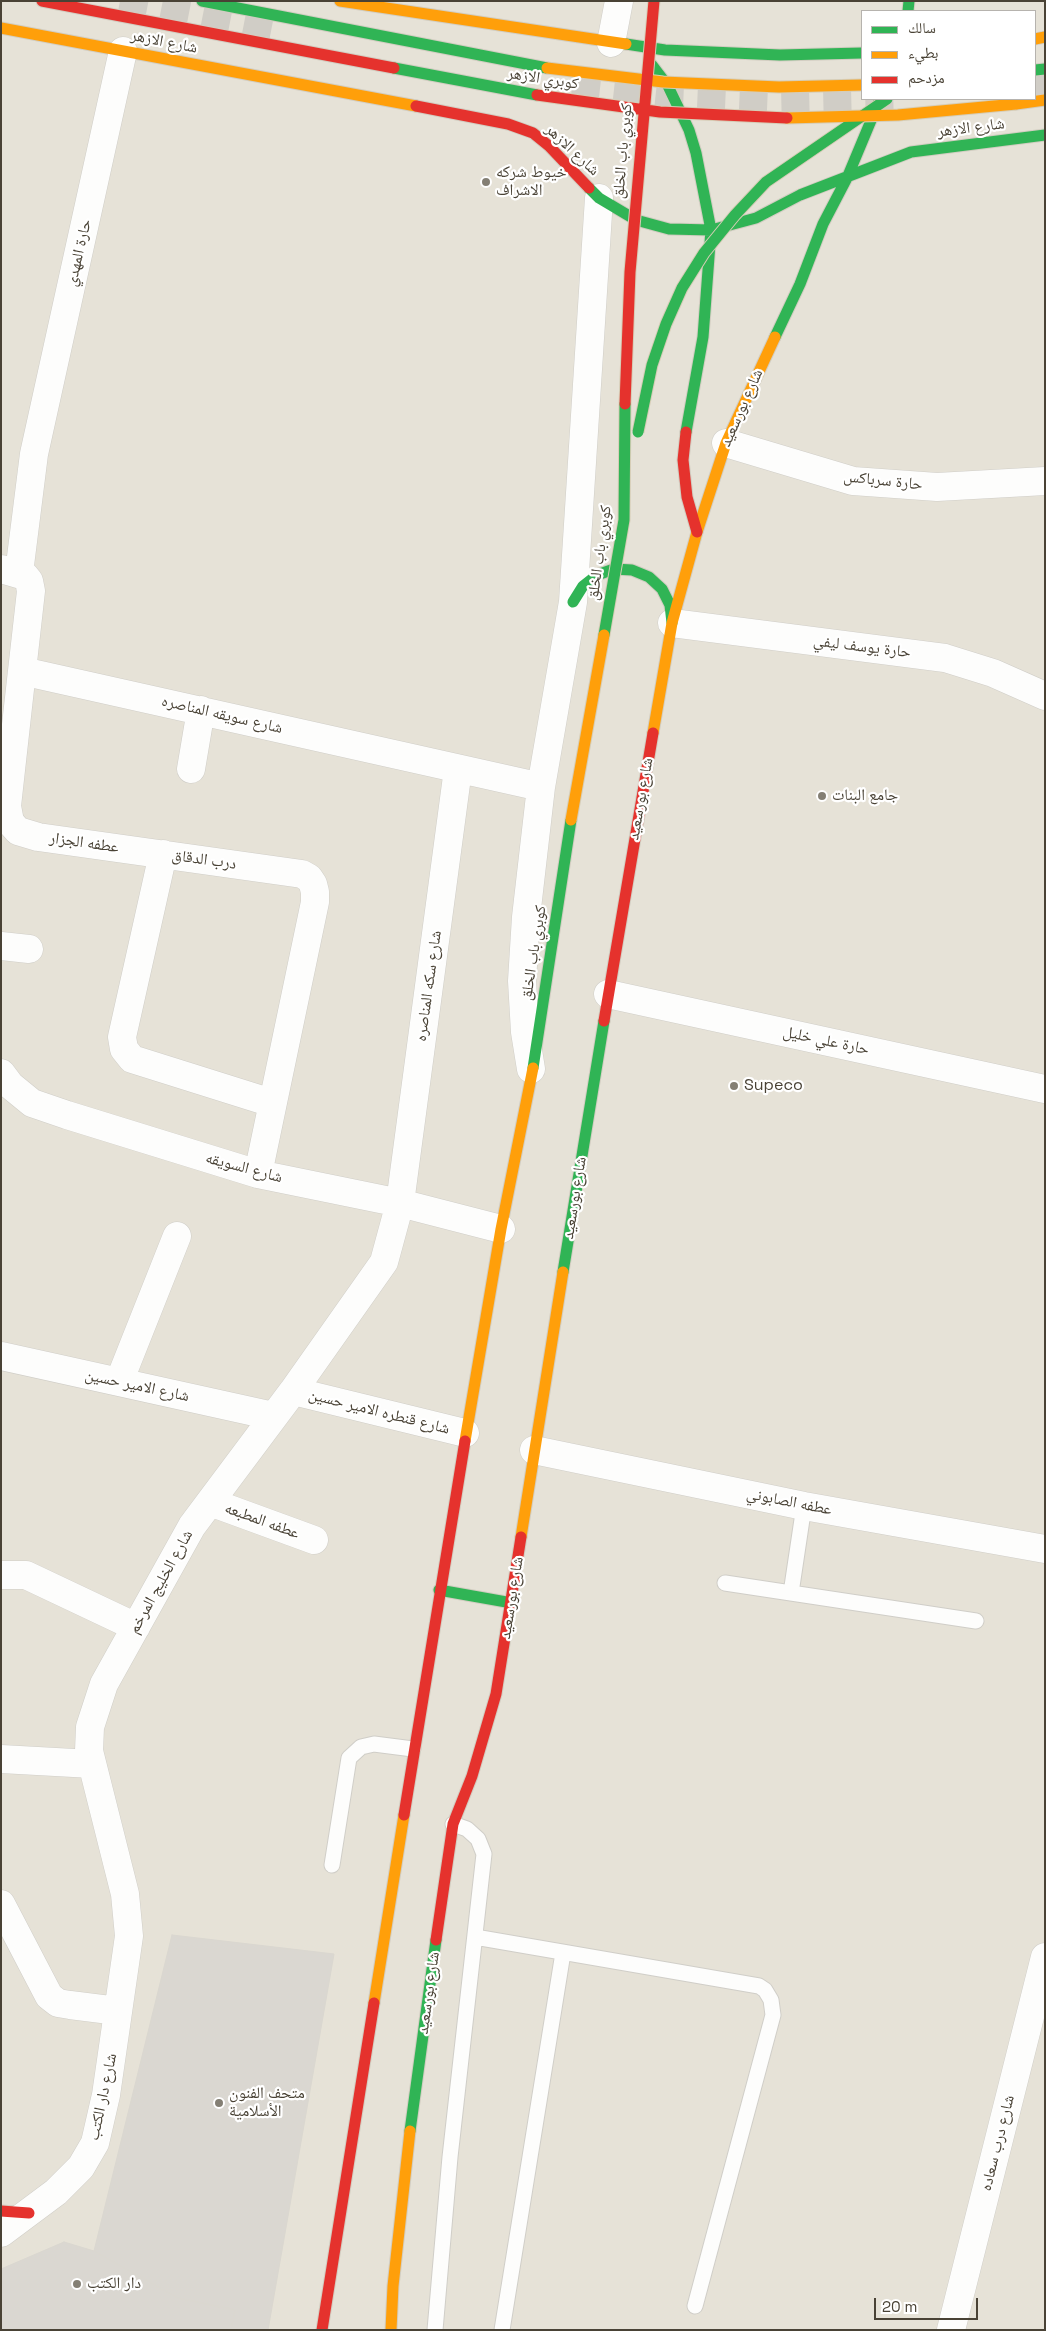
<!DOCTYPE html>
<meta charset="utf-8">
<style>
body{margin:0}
#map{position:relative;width:1046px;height:2331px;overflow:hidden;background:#f2f0ea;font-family:"Space Grotesk","Noto Naskh Arabic",sans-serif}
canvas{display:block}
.frame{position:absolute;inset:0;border:2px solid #494235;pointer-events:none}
.legend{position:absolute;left:861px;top:10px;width:175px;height:90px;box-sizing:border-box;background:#fff;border:1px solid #b6b3ae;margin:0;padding:6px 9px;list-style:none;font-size:15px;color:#494235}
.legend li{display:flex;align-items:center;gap:10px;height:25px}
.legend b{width:25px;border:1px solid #b6b3ae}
.scale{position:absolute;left:874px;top:2298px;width:104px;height:22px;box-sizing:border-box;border:2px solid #494235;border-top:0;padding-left:6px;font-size:15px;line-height:18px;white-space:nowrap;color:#494235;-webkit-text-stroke:4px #fff;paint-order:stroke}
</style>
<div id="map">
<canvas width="1046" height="2331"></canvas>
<div class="frame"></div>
<ul class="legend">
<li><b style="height:6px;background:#30b455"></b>سالك</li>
<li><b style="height:6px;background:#ff9f0a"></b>بطيء</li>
<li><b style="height:6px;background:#e5322d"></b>مزدحم</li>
</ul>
<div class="scale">20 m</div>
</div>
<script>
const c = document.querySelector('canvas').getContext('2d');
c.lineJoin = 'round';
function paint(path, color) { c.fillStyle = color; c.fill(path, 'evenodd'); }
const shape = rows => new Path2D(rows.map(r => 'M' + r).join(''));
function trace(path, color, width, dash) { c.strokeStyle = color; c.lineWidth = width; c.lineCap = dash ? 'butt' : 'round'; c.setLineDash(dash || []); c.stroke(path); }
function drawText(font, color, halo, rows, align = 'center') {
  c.font = font + ' "Space Grotesk","Noto Naskh Arabic",sans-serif'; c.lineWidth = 4.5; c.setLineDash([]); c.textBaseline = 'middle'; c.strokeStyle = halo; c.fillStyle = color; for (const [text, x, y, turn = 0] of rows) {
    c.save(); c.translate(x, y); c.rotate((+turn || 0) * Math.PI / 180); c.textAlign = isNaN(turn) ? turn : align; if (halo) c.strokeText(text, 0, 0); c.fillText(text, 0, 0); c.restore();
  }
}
paint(shape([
 [1,1,1045,1,1045,2330,1,2330],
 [862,11,1035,11,1035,99,862,99]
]), '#e6e2d7');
const building = shape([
 [172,1935,334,1954,268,2330,231,2330,235,2310,178,2298,94,2251,172,1935],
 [64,2242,94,2251,178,2298,235,2310,231,2330,1,2330,1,2269,64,2242]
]);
paint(building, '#dad7d1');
trace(building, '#dad7d0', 1);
trace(shape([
 [120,1,279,32],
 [1035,86,1045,85],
 [572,87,662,97,779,102,907,99]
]), '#d0cdc6', 28, [28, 14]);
const lane = shape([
 [725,1583,976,1621],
 [791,1593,804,1506],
 [332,1865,349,1758,361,1747,374,1744,413,1749],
 [475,1937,759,1986,765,1990,771,2000,773,2015,695,2306],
 [435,2330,450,2157,484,1854,478,1839,467,1829,453,1824],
 [502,2330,563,1953]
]);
const street = shape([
 [611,43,619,1],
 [726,443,853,481,937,487,1045,481],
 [1,569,25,576,29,581,31,591,22,671,541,787],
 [19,573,34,454,123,51],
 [672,623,945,658,993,673,1045,696],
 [22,671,7,806,10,822,18,831,38,837,302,874,309,878,313,884,315,892,315,902,258,1174],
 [191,769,201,710],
 [163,854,122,1037,124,1049,132,1059,272,1103],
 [1,946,29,949],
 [608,994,1045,1089],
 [531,1069,525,1032,522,981,526,917,541,787,573,602,599,198],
 [1,1073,10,1085,32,1103,67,1115,258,1174,400,1203,501,1229],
 [1,1356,273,1416],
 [119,1382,177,1236],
 [293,1391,465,1433],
 [534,1450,804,1506,1045,1549],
 [210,1502,314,1540],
 [1,1575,26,1575,136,1627],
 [1,1759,92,1764],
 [1,1904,49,1996,58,2003,70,2005,118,2011],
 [1,2233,56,2192,81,2167,95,2143,106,2095,129,1936,125,1894,89,1751,90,1727,104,1684,192,1526,293,1391,384,1262,400,1203,458,769],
 [951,2330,1045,1957]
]);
const fast = shape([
 [202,1,547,68],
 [908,11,909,1],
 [626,44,665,50,780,55,862,53],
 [652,65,668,86,689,130,696,153,711,230,703,337,686,432],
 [394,68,537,95],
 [1035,70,1045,69],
 [589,188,599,198,636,220,669,229,711,230,756,218,800,195,911,152,1045,135],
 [775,337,800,284,823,224,847,178,880,99],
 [573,602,583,586,597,575,614,569,632,570,649,577,662,589,670,605,672,623],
 [533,1068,571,820],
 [563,1272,604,1021],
 [439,1590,512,1603],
 [410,2131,436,1940]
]);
const slow = shape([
 [340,1,626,44],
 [1,28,416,106],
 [1035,39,1045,37],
 [1016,104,1045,100],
 [653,733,672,623,697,532,726,443,775,337],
 [465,1441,501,1229,533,1068],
 [521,1537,563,1272],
 [374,2003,404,1815],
 [391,2330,393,2286,410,2131]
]);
const jam = shape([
 [42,1,394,68],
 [416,106,508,124,533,133,549,146,589,188],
 [686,432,683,460,687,497,697,532],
 [604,1021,653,733],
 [404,1815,465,1441],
 [436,1940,453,1824,472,1776,496,1694,521,1537],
 [1,2211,29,2213],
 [322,2330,374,2003]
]);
trace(lane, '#d0cec8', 17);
trace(street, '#d0cec8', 29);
trace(fast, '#d2cdc1', 13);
trace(slow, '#d2cdc1', 13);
trace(jam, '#d2cdc1', 13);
trace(lane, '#fdfdfc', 15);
trace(street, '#fdfdfc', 28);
trace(fast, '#30b455', 11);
trace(slow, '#ff9f0a', 11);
trace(jam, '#e5322d', 11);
const fastBridge = shape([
 [638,432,652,365,666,324,682,288,704,253,735,215,766,182,887,99],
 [604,635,624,520,625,404]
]);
const slowBridge = shape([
 [547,68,663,82,779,87,862,85],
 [787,118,898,115,1016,104],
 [571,820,604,635]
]);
const jamBridge = shape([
 [537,95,660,112,787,118],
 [625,404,630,272,654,1]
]);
trace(fastBridge, '#d6cdb6', 13, []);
trace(slowBridge, '#d6cdb6', 13, []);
trace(jamBridge, '#d6cdb6', 13, []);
trace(fastBridge, '#30b455', 11);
trace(slowBridge, '#ff9f0a', 11);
trace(jamBridge, '#e5322d', 11);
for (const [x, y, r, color] of [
 [486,182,5,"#847f74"],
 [822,796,5,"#847f74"],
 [734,1086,5,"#847f74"],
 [219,2103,5,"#847f74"],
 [77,2284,5,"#847f74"]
]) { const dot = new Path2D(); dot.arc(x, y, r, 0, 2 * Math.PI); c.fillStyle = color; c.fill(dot); trace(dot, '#fff', 2); }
drawText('16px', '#494235', '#fff', [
 ["شارع الازهر",164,42,11],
 ["كوبري الازهر",543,79,9],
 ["شارع الازهر",971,128,-7],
 ["شارع الازهر",572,150,43],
 ["كوبري باب الخلق",623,151,-85],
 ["حارة المهدي",79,253,-77],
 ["شارع بورسعيد",742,408,-66],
 ["حارة سرباكس",883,481,6],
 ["كوبري باب الخلق",600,553,-82],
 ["حارة يوسف ليفي",862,647,7],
 ["شارع سويقه المناصره",222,715,13],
 ["شارع بورسعيد",641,799,-80],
 ["عطفه الجزار",84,843,8],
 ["درب الدقاق",204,860,8],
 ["كوبري باب الخلق",534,953,-81],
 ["شارع سكه المناصره",429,986,-82],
 ["حارة علي خليل",826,1041,12],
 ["شارع السويقه",244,1168,15],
 ["شارع بورسعيد",575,1198,-81],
 ["شارع الامير حسين",137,1386,12],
 ["شارع قنطره الامير حسين",379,1412,14],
 ["عطفه الصابوني",789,1502,11],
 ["عطفه المطبعه",262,1521,20],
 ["شارع الخليج المرخم",161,1582,-61],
 ["شارع بورسعيد",512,1598,-81],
 ["شارع بورسعيد",429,1993,-82],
 ["شارع دار الكتب",103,2097,-78],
 ["شارع درب سعاده",998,2143,-76]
]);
drawText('16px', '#494235', '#fff', [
 ["خيوط شركه",496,173],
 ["الاشراف",496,191],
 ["جامع البنات",832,796],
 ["Supeco",744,1086],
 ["متحف الفنون",229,2094],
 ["الأسلامية",229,2112],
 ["دار الكتب",87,2284]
], 'left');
</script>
